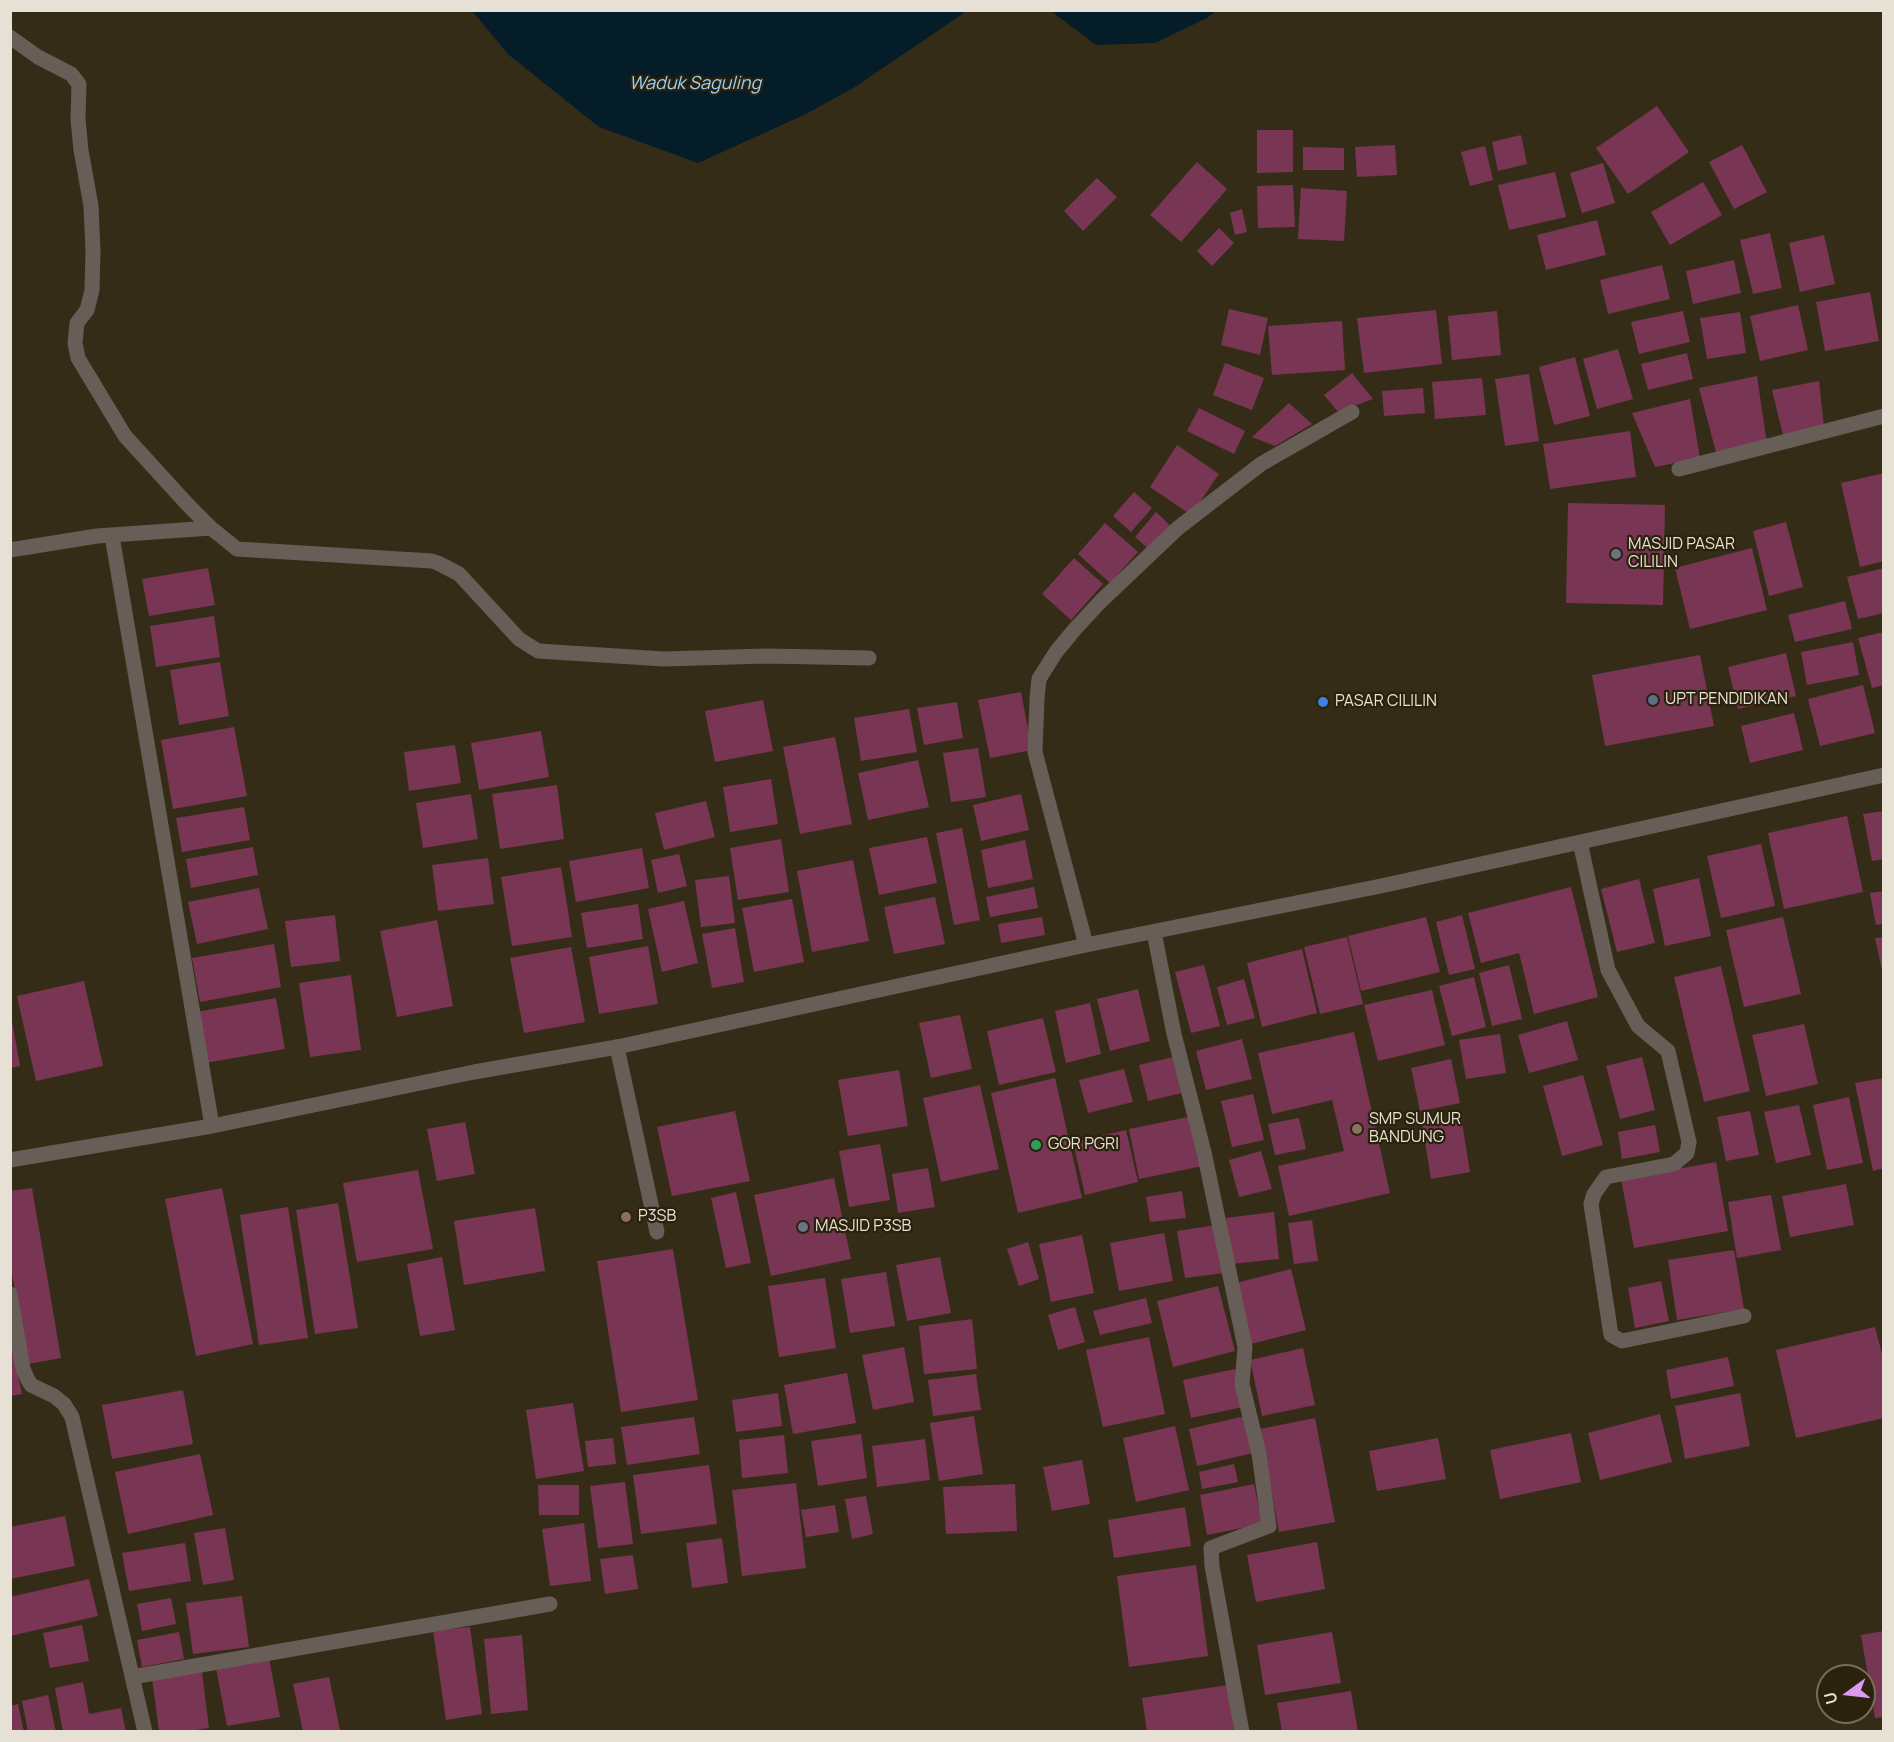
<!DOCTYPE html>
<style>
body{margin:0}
#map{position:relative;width:1894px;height:1742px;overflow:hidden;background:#352c17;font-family:Manrope,sans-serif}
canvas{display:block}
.frame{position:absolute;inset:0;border:12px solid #e6e1d4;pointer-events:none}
.north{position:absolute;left:1816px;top:1664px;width:60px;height:60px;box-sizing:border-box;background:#2b220d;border:2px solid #766e5d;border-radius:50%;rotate:255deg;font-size:16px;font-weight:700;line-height:24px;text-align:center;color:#e6e1d4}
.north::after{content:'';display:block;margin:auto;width:21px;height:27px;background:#de98f2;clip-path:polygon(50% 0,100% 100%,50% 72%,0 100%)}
</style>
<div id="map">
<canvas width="1894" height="1742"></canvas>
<div class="frame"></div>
<div class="north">U</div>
</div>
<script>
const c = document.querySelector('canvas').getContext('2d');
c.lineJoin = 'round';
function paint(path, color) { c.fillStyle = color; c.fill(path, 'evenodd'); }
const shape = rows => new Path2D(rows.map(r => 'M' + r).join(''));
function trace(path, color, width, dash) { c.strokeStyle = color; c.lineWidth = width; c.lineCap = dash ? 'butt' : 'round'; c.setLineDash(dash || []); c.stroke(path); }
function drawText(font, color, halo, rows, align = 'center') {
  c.font = font + ' Manrope,sans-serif'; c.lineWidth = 4.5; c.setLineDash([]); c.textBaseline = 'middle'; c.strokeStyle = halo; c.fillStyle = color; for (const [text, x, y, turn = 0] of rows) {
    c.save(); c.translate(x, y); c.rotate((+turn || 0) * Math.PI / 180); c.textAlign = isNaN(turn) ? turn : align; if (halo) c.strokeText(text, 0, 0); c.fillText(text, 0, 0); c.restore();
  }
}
paint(shape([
 [472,11,967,11,855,87,806,114,698,163,599,127,509,55],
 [1051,11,1216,10,1216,11,1207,18,1155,43,1096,45]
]), '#051c29');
paint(shape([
 [1657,106,1689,152,1628,194,1596,148],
 [1257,130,1293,130,1293,172,1257,173],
 [1521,135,1527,164,1498,171,1492,142],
 [1395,145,1397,175,1357,177,1355,147],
 [1742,145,1767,192,1734,209,1709,162],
 [1485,146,1493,180,1470,186,1461,152],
 [1303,147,1344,148,1344,170,1303,170],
 [1197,162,1227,189,1181,242,1150,215],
 [1603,163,1615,203,1582,213,1570,173],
 [1555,172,1566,217,1509,230,1498,185],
 [1097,178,1117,197,1083,231,1064,211],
 [1703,182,1722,215,1670,245,1651,212],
 [1293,185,1295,227,1258,228,1257,186],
 [1301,188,1347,191,1344,241,1298,239],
 [1242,209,1247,232,1235,235,1230,213],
 [1597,220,1606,255,1546,270,1537,235],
 [1219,228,1234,243,1212,266,1197,251],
 [1770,233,1782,288,1753,294,1740,240],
 [1824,235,1835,284,1800,292,1789,243],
 [1734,260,1741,293,1693,304,1686,271],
 [1662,265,1670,299,1608,314,1600,280],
 [1870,292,1879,341,1825,351,1816,302],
 [1798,305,1808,350,1760,361,1750,316],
 [1229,309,1268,318,1260,355,1221,345],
 [1436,310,1442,364,1364,373,1357,318],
 [1497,311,1501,355,1452,360,1448,316],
 [1683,311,1690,342,1639,354,1631,322],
 [1740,312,1746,353,1707,359,1700,318],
 [1342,321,1345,370,1272,375,1268,326],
 [1618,349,1633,399,1597,409,1583,359],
 [1687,353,1693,379,1648,390,1641,364],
 [1575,357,1590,416,1554,425,1539,367],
 [1225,363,1264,378,1252,410,1213,395],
 [1352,373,1373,399,1338,412,1324,395],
 [1529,374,1539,441,1505,446,1495,379],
 [1757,376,1767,444,1717,456,1699,388],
 [1482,378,1486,415,1435,419,1432,382],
 [1819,381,1824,427,1783,435,1772,390],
 [1423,388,1425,413,1384,416,1382,391],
 [1690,399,1700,458,1655,467,1632,413],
 [1289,403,1312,424,1275,446,1252,437],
 [1199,408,1245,431,1234,454,1187,431],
 [1630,431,1636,477,1550,489,1543,444],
 [1177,445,1219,474,1191,515,1150,487],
 [1884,473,1884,561,1860,567,1841,483],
 [1134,492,1152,508,1131,532,1113,516],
 [1568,503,1665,505,1663,605,1566,603],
 [1156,512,1173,528,1152,552,1135,537],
 [1786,522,1803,587,1769,596,1753,531],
 [1105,523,1138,552,1110,583,1078,554],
 [1752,548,1767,610,1690,629,1675,568],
 [1074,558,1103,584,1071,620,1042,594],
 [208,568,215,605,149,616,142,579],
 [1884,568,1884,613,1858,619,1847,577],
 [1845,601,1852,629,1795,642,1788,615],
 [214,616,220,657,156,667,150,626],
 [1884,632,1884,685,1872,688,1858,638],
 [1853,642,1859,675,1807,685,1801,652],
 [1786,653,1796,696,1738,709,1728,667],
 [1700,655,1714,726,1605,746,1592,675],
 [220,662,229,716,179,725,170,670],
 [1863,685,1875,733,1820,746,1808,699],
 [1021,692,1032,750,990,758,978,700],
 [763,700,773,751,715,762,705,711],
 [957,702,963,738,924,745,917,708],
 [909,709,917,752,861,761,854,718],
 [1794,713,1803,750,1750,763,1741,726],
 [234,727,247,796,173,809,161,740],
 [541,731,549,777,479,790,471,743],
 [835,737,852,824,800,834,783,747],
 [455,745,461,783,409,791,404,752],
 [978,748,986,797,951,802,943,753],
 [918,760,929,807,868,820,858,773],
 [771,779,778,824,730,832,723,787],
 [557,785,564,839,500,849,492,794],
 [471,794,478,839,423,848,416,803],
 [1021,794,1029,830,981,841,973,805],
 [706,801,715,837,664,850,655,813],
 [244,807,250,840,182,852,176,818],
 [1884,811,1884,859,1872,861,1863,814],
 [1847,816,1863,892,1784,909,1768,833],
 [962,828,980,920,954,925,936,833],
 [927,837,937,883,879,895,869,848],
 [781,839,789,892,738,900,730,848],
 [1025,840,1033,879,988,888,981,850],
 [1761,844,1775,906,1721,918,1707,856],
 [253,847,258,875,191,888,186,859],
 [642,848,649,888,576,902,569,861],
 [679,854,687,886,658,893,651,860],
 [488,858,494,904,438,911,432,865],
 [853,860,869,941,812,952,797,871],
 [561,867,572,937,512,946,501,877],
 [729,876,735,923,701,927,695,880],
 [1699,878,1711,936,1665,946,1653,889],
 [1639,879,1655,943,1617,952,1601,889],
 [1034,887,1038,908,990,917,986,897],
 [1571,887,1598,997,1534,1014,1519,953,1481,963,1468,913],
 [259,888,268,929,197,944,188,902],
 [1884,891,1884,924,1876,925,1870,893],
 [935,897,945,944,894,954,884,907],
 [792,899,804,962,754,972,742,908],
 [684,901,698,963,662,972,648,909],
 [638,904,643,939,587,948,581,913],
 [335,915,340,961,291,967,285,921],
 [1462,915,1475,969,1449,975,1436,922],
 [1042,917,1045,935,1001,943,998,924],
 [1426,917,1440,972,1361,991,1348,936],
 [1783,917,1801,994,1744,1007,1726,930],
 [437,920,453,1006,397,1017,380,931],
 [735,928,744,982,712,988,702,934],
 [1347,937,1363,1004,1320,1014,1304,947],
 [1884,937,1884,975,1883,975,1875,938],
 [274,944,281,987,200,1002,192,958],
 [648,946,658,1004,599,1014,589,957],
 [571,947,585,1022,524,1033,510,958],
 [1302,949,1317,1013,1262,1027,1247,963],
 [1204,965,1220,1026,1191,1033,1175,972],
 [1509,965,1522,1019,1492,1026,1479,973],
 [1721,966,1750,1091,1704,1102,1674,977],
 [351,975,361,1050,310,1057,299,983],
 [1474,977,1486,1027,1452,1036,1439,986],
 [1244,979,1255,1018,1227,1025,1217,987],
 [84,981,103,1066,36,1081,17,996],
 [1138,989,1150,1041,1110,1051,1097,999],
 [1432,990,1445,1045,1378,1061,1364,1005],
 [276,998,285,1049,205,1063,196,1012],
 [1090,1003,1101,1054,1066,1063,1055,1011],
 [960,1015,972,1069,931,1078,919,1023],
 [1043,1018,1056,1072,999,1085,987,1031],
 [12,1021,20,1066,10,1068,10,1022],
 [1567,1021,1578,1060,1529,1073,1518,1035],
 [1804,1024,1818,1084,1766,1096,1752,1035],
 [1354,1032,1390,1193,1289,1216,1278,1166,1344,1151,1332,1100,1272,1114,1258,1053],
 [1500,1034,1506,1073,1466,1079,1459,1040],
 [1242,1039,1252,1079,1206,1090,1196,1051],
 [1178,1056,1186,1092,1148,1101,1139,1065],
 [1642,1057,1655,1110,1620,1119,1606,1066],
 [1451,1059,1460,1103,1420,1111,1411,1068],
 [1124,1069,1133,1102,1088,1113,1079,1080],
 [899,1070,908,1126,848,1136,838,1080],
 [1583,1075,1603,1145,1562,1156,1543,1086],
 [1055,1078,1082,1198,1018,1213,991,1093],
 [1884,1078,1884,1168,1873,1171,1855,1083],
 [980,1085,999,1169,941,1182,923,1098],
 [1253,1094,1264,1140,1232,1147,1221,1101],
 [1849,1097,1863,1163,1827,1170,1813,1105],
 [1799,1105,1811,1155,1776,1163,1764,1112],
 [735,1111,750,1181,672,1196,657,1127],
 [1750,1111,1759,1155,1726,1161,1717,1117],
 [1193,1116,1203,1166,1139,1179,1129,1129],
 [1461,1117,1470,1172,1431,1179,1422,1123],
 [1299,1118,1306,1149,1275,1155,1268,1124],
 [465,1122,475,1174,437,1181,427,1129],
 [1655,1125,1660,1152,1622,1159,1618,1132],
 [1126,1130,1138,1182,1085,1195,1073,1142],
 [880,1144,890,1200,849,1207,839,1151],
 [1261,1151,1272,1189,1239,1197,1229,1160],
 [1716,1162,1728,1231,1634,1248,1621,1179],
 [928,1168,935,1207,898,1213,892,1174],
 [418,1170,433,1249,357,1262,343,1183],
 [834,1178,851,1259,771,1276,754,1195],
 [1846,1184,1854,1225,1790,1237,1782,1196],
 [32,1188,61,1358,28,1364,10,1263,10,1191],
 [222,1188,253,1344,196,1356,165,1199],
 [1182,1191,1186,1218,1150,1222,1146,1197],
 [736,1192,751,1263,726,1268,711,1198],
 [1771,1195,1781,1250,1737,1258,1728,1202],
 [338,1203,358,1328,315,1334,296,1210],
 [288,1207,308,1338,259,1345,240,1215],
 [535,1208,545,1271,464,1285,454,1221],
 [1274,1212,1279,1259,1231,1264,1226,1218],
 [1312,1220,1318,1261,1294,1264,1288,1223],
 [1216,1225,1224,1273,1185,1278,1177,1231],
 [1164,1233,1173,1281,1119,1291,1110,1243],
 [1082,1235,1094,1293,1051,1302,1039,1244],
 [1028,1242,1039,1279,1019,1286,1007,1249],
 [673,1249,698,1400,621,1412,597,1261],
 [1734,1250,1744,1309,1677,1320,1668,1260],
 [442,1257,455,1330,420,1336,407,1264],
 [940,1257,951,1313,907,1321,896,1265],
 [1291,1269,1306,1330,1251,1344,1236,1283],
 [886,1272,895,1326,850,1333,841,1279],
 [825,1278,836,1348,779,1357,768,1286],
 [1661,1281,1669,1321,1635,1328,1628,1288],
 [1218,1286,1235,1351,1173,1367,1157,1301],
 [1146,1298,1152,1323,1100,1335,1093,1311],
 [1075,1307,1085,1342,1058,1350,1048,1315],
 [972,1319,977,1369,924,1374,919,1326],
 [1875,1327,1884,1362,1884,1418,1796,1438,1776,1350],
 [10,1335,22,1394,10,1396],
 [1149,1337,1165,1414,1103,1427,1086,1350],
 [904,1347,914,1402,873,1410,862,1355],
 [1303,1348,1315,1405,1262,1416,1250,1360],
 [1728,1357,1734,1386,1671,1399,1666,1370],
 [1235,1369,1243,1407,1191,1418,1183,1380],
 [847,1373,856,1423,793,1434,784,1385],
 [976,1374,981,1410,933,1416,928,1380],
 [183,1390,193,1444,112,1459,102,1405],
 [778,1393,782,1426,736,1432,732,1400],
 [1740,1393,1750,1446,1685,1459,1675,1406],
 [573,1403,584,1471,536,1479,526,1410],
 [1660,1414,1672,1462,1600,1480,1588,1433],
 [974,1416,983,1474,939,1481,930,1423],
 [1245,1416,1253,1453,1197,1466,1189,1429],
 [694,1417,700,1454,627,1465,621,1427],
 [1315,1418,1335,1522,1279,1532,1260,1429],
 [1175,1426,1189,1490,1136,1502,1123,1438],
 [1571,1433,1581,1482,1500,1499,1490,1450],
 [861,1434,867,1478,818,1486,811,1441],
 [784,1435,788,1473,742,1478,739,1440],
 [613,1438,616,1464,588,1467,585,1441],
 [1438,1438,1446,1479,1377,1491,1369,1451],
 [925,1439,930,1480,877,1487,872,1446],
 [200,1454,213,1515,128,1534,115,1472],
 [1082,1460,1090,1504,1052,1511,1043,1467],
 [1234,1464,1238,1482,1202,1489,1199,1472],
 [709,1465,717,1524,641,1534,633,1475],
 [625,1482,633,1544,598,1548,590,1486],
 [796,1483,806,1568,742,1576,732,1490],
 [1015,1484,1017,1531,946,1534,943,1487],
 [1254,1484,1262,1524,1207,1535,1200,1495],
 [538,1485,579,1485,579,1515,539,1515],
 [866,1496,873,1534,852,1539,845,1499],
 [835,1505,839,1532,806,1537,801,1510],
 [1185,1507,1191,1546,1114,1558,1108,1520],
 [65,1516,75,1566,10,1579,10,1527],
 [584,1523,591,1581,550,1586,542,1529],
 [225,1528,234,1580,203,1585,194,1533],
 [722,1538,728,1583,692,1588,686,1543],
 [1317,1542,1325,1589,1256,1602,1247,1555],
 [185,1543,191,1581,129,1591,122,1553],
 [633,1555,638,1589,605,1594,600,1559],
 [1196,1565,1208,1656,1129,1667,1117,1576],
 [89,1579,98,1616,10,1636,10,1597],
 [242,1596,249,1647,193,1654,186,1603],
 [171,1598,176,1624,142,1631,137,1604],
 [82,1625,89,1661,50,1668,43,1633],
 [470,1627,482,1714,446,1720,433,1631],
 [1884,1631,1884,1717,1875,1718,1861,1635],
 [179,1632,184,1659,142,1667,137,1640],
 [1332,1632,1341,1683,1265,1695,1257,1645],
 [522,1635,528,1710,491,1714,484,1639],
 [269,1658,280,1717,227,1726,216,1668],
 [202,1672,209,1728,181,1732,159,1732,152,1678],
 [329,1677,340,1730,303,1732,293,1684],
 [83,1682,89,1714,121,1708,126,1732,63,1732,55,1688],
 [1228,1685,1234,1732,1147,1732,1142,1698],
 [1351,1691,1358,1732,1282,1732,1277,1703],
 [48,1695,56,1732,28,1732,22,1701],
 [18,1704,24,1732,10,1732,10,1706]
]), '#783654');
trace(shape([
 [617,1047,657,1232],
 [1689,1142,1687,1153,1674,1164,1606,1177,1594,1194,1591,1204,1611,1335,1622,1341,1744,1316]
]), '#675f57', 15);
trace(shape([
 [10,37,38,57,71,74,79,84,78,120,81,150,91,206,93,251,92,290,87,310,77,323,75,343,78,358,125,436,188,505,211,528],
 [1679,469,1884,416],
 [112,536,212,1126],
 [10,550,97,536,211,528,237,549,432,561,438,563,459,574,519,639,538,651,664,659,767,656,869,658],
 [1580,842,1608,970,1638,1026,1668,1051,1689,1142],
 [1154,932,1174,1034,1204,1152,1245,1347,1242,1384,1259,1454,1269,1526,1211,1548,1212,1566,1242,1732],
 [1086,945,1035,752,1037,699,1039,679,1056,652,1075,629,1101,601,1178,528,1261,464,1352,412],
 [10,1160,212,1126,474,1072,617,1047,1086,945,1381,886,1884,775],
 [10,1294,23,1369,28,1380,31,1385,54,1396,64,1404,72,1417,145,1732],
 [132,1677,550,1604]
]), '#675f57', 15);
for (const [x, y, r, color] of [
 [1616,554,6,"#6b7280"],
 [1653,700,6,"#5c6f8a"],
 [1323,702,6,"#3f7fe0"],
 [1357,1129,6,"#8d6e63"],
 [1036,1145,6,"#2e9e5b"],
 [626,1217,6,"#8d6e63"],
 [803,1227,6,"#6b7280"]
]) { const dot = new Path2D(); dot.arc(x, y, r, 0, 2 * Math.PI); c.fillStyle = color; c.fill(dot); trace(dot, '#2b220d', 2); }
drawText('16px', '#e6e1d4', '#2b220d', [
 ["MASJID PASAR",1628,545],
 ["CILILIN",1628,563],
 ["UPT PENDIDIKAN",1665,700],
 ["PASAR CILILIN",1335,702],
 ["SMP SUMUR",1369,1120],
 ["BANDUNG",1369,1138],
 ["GOR PGRI",1048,1145],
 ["P3SB",638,1217],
 ["MASJID P3SB",815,1227]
], 'left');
drawText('italic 18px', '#99d2f6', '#2b220d', [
 ["Waduk Saguling",695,84]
]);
</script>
